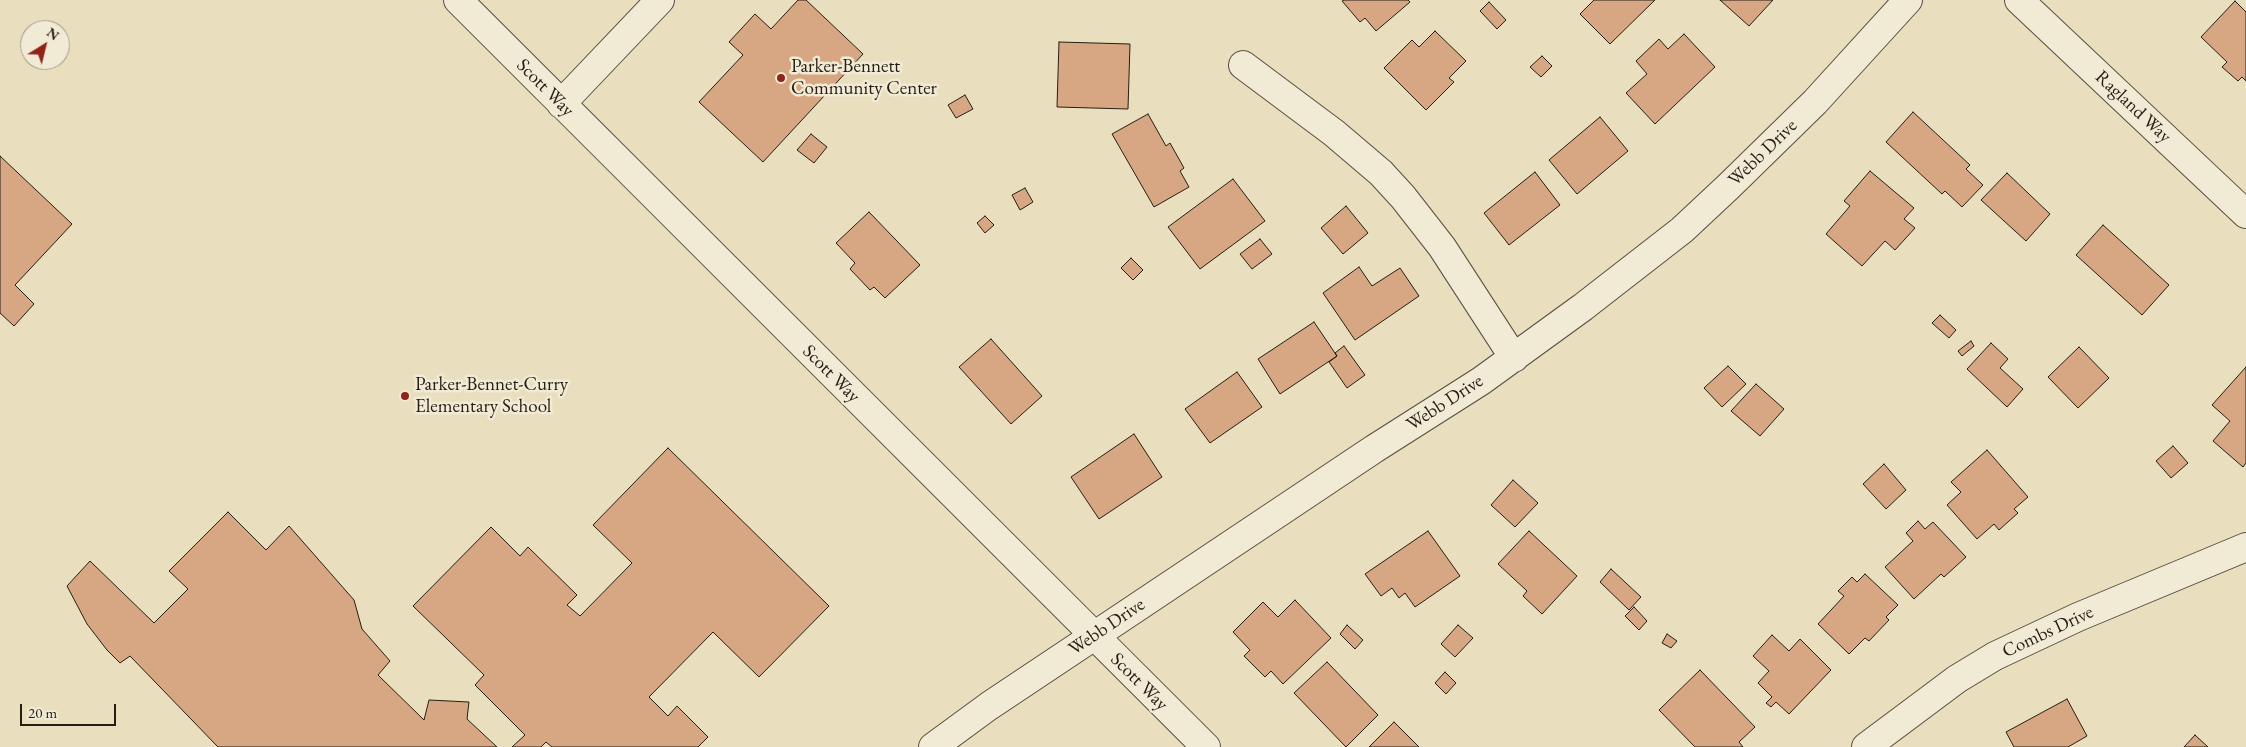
<!DOCTYPE html>
<style>
body{margin:0}
#map{position:relative;width:2246px;height:747px;overflow:hidden;background:#e9dfbf;font-family:"EB Garamond",serif}
canvas{display:block}
.north{position:absolute;left:20px;top:20px;width:50px;height:50px;box-sizing:border-box;background:#f1ead5;border:1px solid #a09888;border-radius:50%;rotate:36deg;font-size:14px;font-weight:700;line-height:20px;text-align:center;color:#261d14}
.north::after{content:'';display:block;margin:auto;width:18px;height:22px;background:#8f2418;clip-path:polygon(50% 0,100% 100%,50% 72%,0 100%)}
.scale{position:absolute;left:20px;top:704px;width:96px;height:22px;box-sizing:border-box;border:2px solid #261d14;border-top:0;padding-left:6px;font-size:15px;line-height:18px;white-space:nowrap;color:#261d14;-webkit-text-stroke:4px #f1ead5;paint-order:stroke}
</style>
<div id="map">
<canvas width="2246" height="747"></canvas>
<div class="north">N</div>
<div class="scale">20 m</div>
</div>
<script>
const c = document.querySelector('canvas').getContext('2d');
c.lineJoin = 'round';
function paint(path, color) { c.fillStyle = color; c.fill(path, 'evenodd'); }
const shape = rows => new Path2D(rows.map(r => 'M' + r).join(''));
function trace(path, color, width, dash) { c.strokeStyle = color; c.lineWidth = width; c.lineCap = dash ? 'butt' : 'round'; c.setLineDash(dash || []); c.stroke(path); }
function drawText(font, color, halo, rows, align = 'center') {
  c.font = font + ' "EB Garamond",serif'; c.lineWidth = 5; c.setLineDash([]); c.textBaseline = 'middle'; c.strokeStyle = halo; c.fillStyle = color; for (const [text, x, y, turn = 0] of rows) {
    c.save(); c.translate(x, y); c.rotate((+turn || 0) * Math.PI / 180); c.textAlign = isNaN(turn) ? turn : align; if (halo) c.strokeText(text, 0, 0); c.fillText(text, 0, 0); c.restore();
  }
}
const building = shape([
 [798,0,806,0,863,54,763,162,699,102,743,55,729,42,755,14,771,29,798,0],
 [1344,0,1408,0,1410,2,1376,31,1365,18,1360,22,1342,1,1344,0],
 [1594,0,1655,0,1610,44,1580,14,1594,0],
 [1720,0,1773,0,1749,26,1720,0],
 [2235,1,2246,12,2246,81,2242,77,2238,81,2222,67,2227,62,2201,37,2235,1],
 [1489,2,1506,20,1497,29,1480,11,1489,2],
 [1435,31,1466,61,1449,78,1454,82,1426,110,1384,68,1412,40,1419,47,1435,31],
 [1684,34,1715,67,1655,124,1626,93,1647,74,1636,61,1659,39,1668,49,1684,34],
 [1059,42,1130,44,1128,109,1057,107,1059,42],
 [1542,56,1552,66,1541,77,1530,67,1542,56],
 [965,95,973,109,956,118,948,105,965,95],
 [1913,112,1970,165,1966,169,1983,185,1962,207,1945,191,1942,194,1886,142,1913,112],
 [1148,114,1166,146,1170,143,1184,168,1180,171,1189,187,1154,207,1112,134,1148,114],
 [1600,117,1628,151,1577,194,1549,160,1600,117],
 [811,134,827,147,814,163,797,150,811,134],
 [0,156,72,224,15,285,34,304,14,326,0,313,0,156],
 [1870,171,1914,208,1904,219,1915,228,1895,250,1885,241,1862,266,1826,234,1850,206,1844,201,1870,171],
 [1535,172,1560,205,1509,245,1484,213,1535,172],
 [2007,173,2050,214,2026,241,1981,200,2007,173],
 [1233,179,1265,221,1200,269,1168,227,1233,179],
 [1025,188,1033,202,1020,210,1012,195,1025,188],
 [1346,206,1368,233,1343,254,1321,228,1346,206],
 [869,212,920,265,885,298,874,287,870,290,850,269,855,263,836,243,869,212],
 [985,216,994,225,985,233,977,223,985,216],
 [2103,225,2169,285,2142,315,2076,255,2103,225],
 [1260,239,1272,254,1252,269,1240,254,1260,239],
 [1131,258,1143,270,1133,280,1121,268,1131,258],
 [1359,267,1372,286,1400,268,1419,296,1355,340,1323,293,1359,267],
 [1940,315,1956,330,1949,338,1932,323,1940,315],
 [1314,322,1337,356,1280,394,1258,359,1314,322],
 [991,339,1042,396,1011,424,959,367,991,339],
 [1971,341,1974,346,1962,356,1958,351,1971,341],
 [1991,343,2008,359,2000,368,2023,389,2007,407,1967,369,1991,343],
 [1344,346,1365,375,1347,388,1329,362,1337,356,1335,353,1344,346],
 [2079,347,2109,378,2078,408,2048,377,2079,347],
 [1728,366,1746,384,1722,407,1704,388,1728,366],
 [2246,367,2246,463,2243,467,2213,441,2230,421,2212,405,2246,367],
 [1237,372,1262,407,1210,443,1185,409,1237,372],
 [1756,384,1784,409,1760,436,1731,411,1756,384],
 [1134,434,1162,477,1099,519,1071,477,1134,434],
 [2173,446,2188,463,2171,478,2156,461,2173,446],
 [668,448,829,606,759,677,713,632,649,697,668,716,677,706,708,737,698,747,552,747,546,742,541,747,512,747,525,735,475,685,484,675,413,606,491,527,520,556,528,547,577,595,567,605,580,616,632,563,593,525,668,448],
 [1987,450,2028,497,2014,509,2018,513,1999,530,1994,524,1977,539,1947,505,1961,492,1951,482,1987,450],
 [1884,464,1906,490,1886,509,1863,484,1884,464],
 [1513,480,1538,503,1515,527,1491,505,1513,480],
 [228,512,266,550,289,526,354,600,362,629,390,661,378,675,424,720,429,700,469,702,467,719,497,747,218,747,130,656,120,663,107,650,87,624,67,586,90,561,154,623,188,589,169,571,228,512],
 [1918,521,1925,529,1933,522,1966,557,1944,577,1941,574,1914,599,1885,567,1913,541,1906,533,1918,521],
 [1428,531,1460,576,1415,607,1405,593,1399,598,1392,588,1381,596,1365,574,1428,531],
 [1529,531,1577,576,1542,614,1523,596,1527,591,1498,564,1529,531],
 [1611,569,1641,597,1629,610,1600,582,1611,569],
 [1865,574,1898,605,1886,617,1889,620,1869,641,1865,638,1849,654,1818,624,1844,596,1838,591,1852,577,1857,582,1865,574],
 [1295,600,1331,638,1283,684,1271,671,1265,677,1244,656,1250,650,1233,632,1263,602,1278,617,1295,600],
 [1634,607,1647,621,1639,630,1625,616,1634,607],
 [1347,625,1363,640,1355,649,1340,634,1347,625],
 [1458,625,1473,638,1455,657,1441,644,1458,625],
 [1667,634,1677,641,1671,648,1662,643,1667,634],
 [1772,635,1789,651,1800,639,1831,670,1789,714,1776,702,1771,707,1766,703,1772,697,1758,683,1769,671,1753,656,1772,635],
 [1327,662,1378,715,1346,747,1294,693,1327,662],
 [1700,670,1755,727,1739,742,1743,747,1695,747,1659,710,1700,670],
 [1445,672,1456,683,1446,694,1435,683,1445,672],
 [2067,699,2087,736,2068,747,2014,747,2006,732,2067,699],
 [1394,722,1419,747,1369,747,1394,722],
 [2195,735,2208,747,2184,747,2195,735]
]);
paint(building, '#d7a783');
trace(building, '#261d14', 1);
const minor = shape([
 [458,0,1206,747],
 [2019,0,2246,214],
 [1243,65,1334,133,1381,173,1403,197,1442,247,1514,358],
 [561,104,660,0],
 [933,747,989,706,1079,646,1374,449,1481,381,1583,307,1682,230,1728,187,1815,102,1908,0],
 [1866,747,1957,679,1995,656,2078,617,2246,547]
]);
trace(minor, '#574e3f', 30);
trace(minor, '#f1ead5', 28);
for (const [x, y, r, color] of [
 [781,78,5,"#8f2418"],
 [405,396,5,"#8f2418"]
]) { const dot = new Path2D(); dot.arc(x, y, r, 0, 2 * Math.PI); c.fillStyle = color; c.fill(dot); trace(dot, '#f1ead5', 2); }
drawText('19px', '#261d14', '#f1ead5', [
 ["Parker-Bennett",791,67],
 ["Community Center",791,89],
 ["Parker-Bennet-Curry",415,385],
 ["Elementary School",415,407]
], 'left');
drawText('19px', '#261d14', '#f1ead5', [
 ["Scott Way",545,88,45],
 ["Ragland Way",2133,107,43],
 ["Webb Drive",1763,153,-44],
 ["Scott Way",831,374,45],
 ["Webb Drive",1445,403,-33],
 ["Webb Drive",1107,627,-34],
 ["Combs Drive",2048,632,-25],
 ["Scott Way",1139,682,45]
]);
</script>
